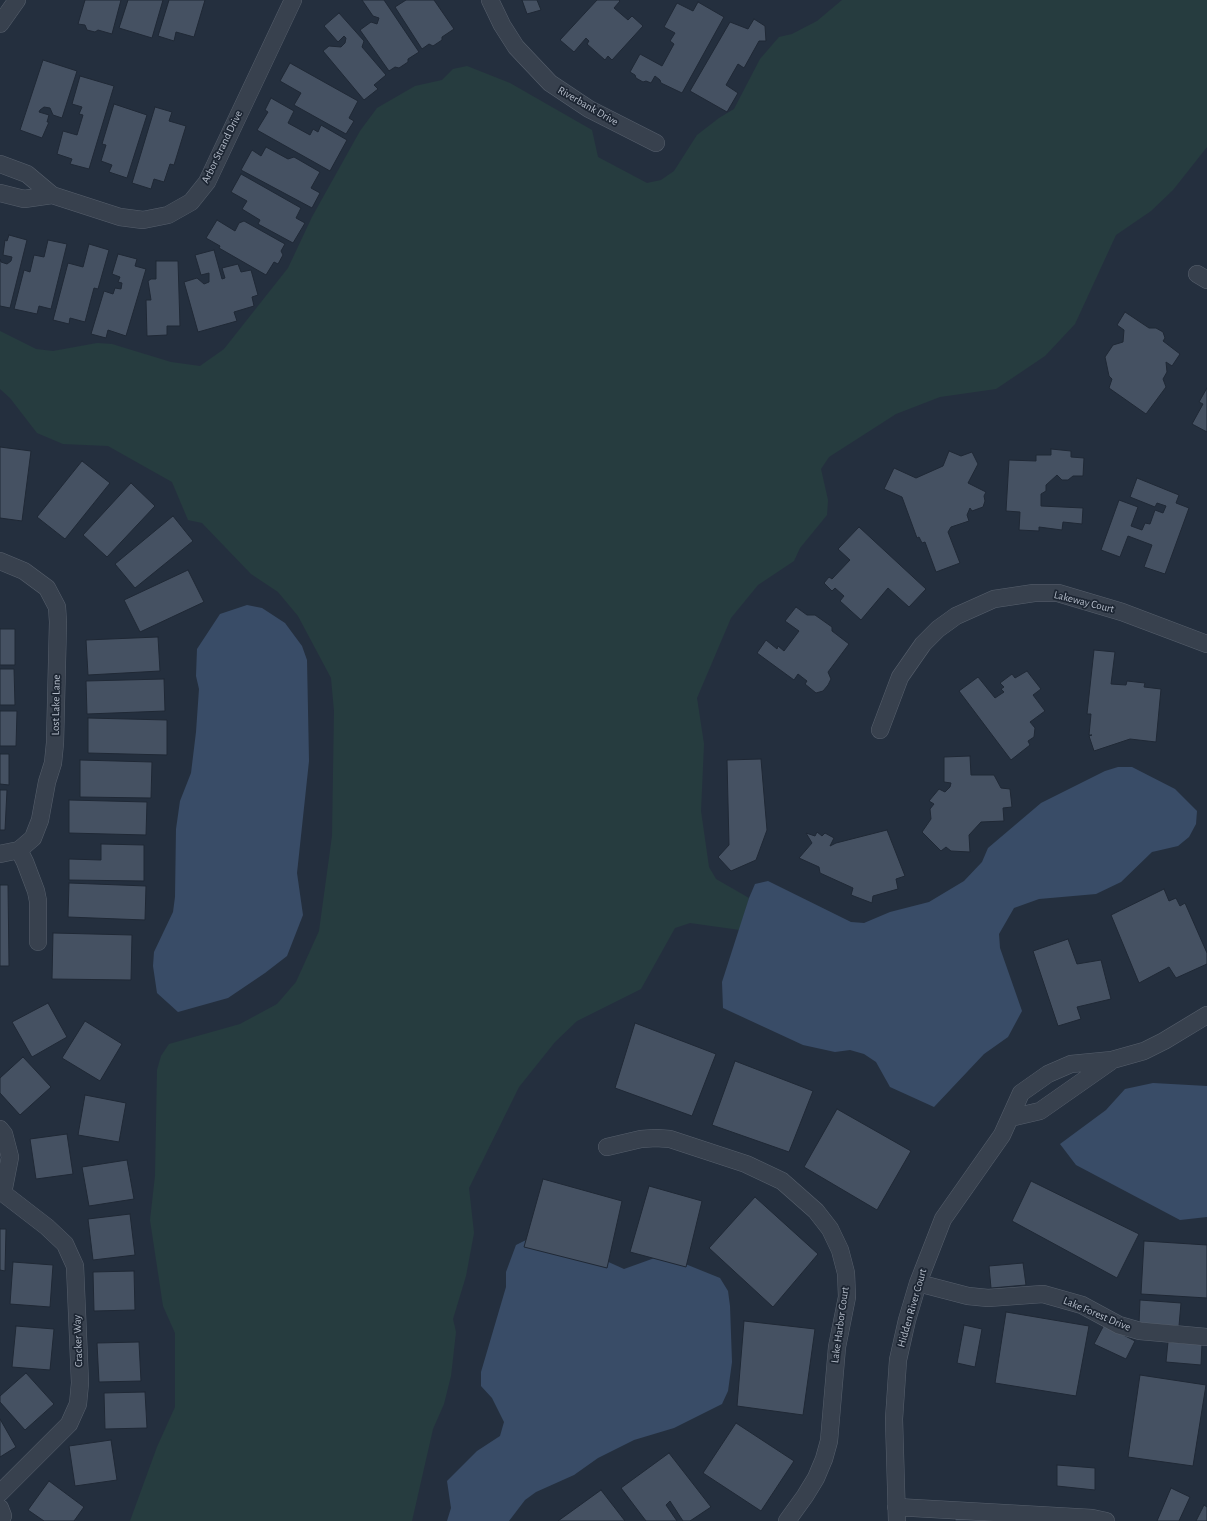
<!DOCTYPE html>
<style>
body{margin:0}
canvas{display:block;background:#242f3e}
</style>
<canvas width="1207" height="1521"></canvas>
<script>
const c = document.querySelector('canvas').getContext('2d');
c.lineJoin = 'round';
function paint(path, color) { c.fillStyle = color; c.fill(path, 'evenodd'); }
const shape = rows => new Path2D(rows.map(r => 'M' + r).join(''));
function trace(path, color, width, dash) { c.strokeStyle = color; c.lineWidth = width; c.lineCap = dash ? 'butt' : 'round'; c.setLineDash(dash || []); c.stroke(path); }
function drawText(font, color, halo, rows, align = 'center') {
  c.font = font + ' "Alegreya Sans",sans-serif'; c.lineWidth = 3.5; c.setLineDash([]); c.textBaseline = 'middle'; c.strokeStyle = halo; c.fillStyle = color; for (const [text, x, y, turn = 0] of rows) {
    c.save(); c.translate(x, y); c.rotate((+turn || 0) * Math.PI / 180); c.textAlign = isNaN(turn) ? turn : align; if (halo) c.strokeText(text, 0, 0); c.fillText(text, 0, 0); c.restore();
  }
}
paint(shape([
 [842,0,1207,0,1207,147,1173,190,1151,211,1116,235,1075,324,1045,356,996,389,940,397,896,414,829,457,821,469,828,500,827,515,800,548,794,561,758,585,731,618,697,698,704,744,701,811,709,867,716,879,749,898,740,930,690,923,675,928,641,989,577,1021,555,1042,519,1087,469,1188,474,1233,466,1276,453,1319,456,1332,451,1376,444,1404,433,1429,412,1521,130,1521,157,1447,175,1407,175,1333,163,1306,150,1220,155,1176,157,1070,161,1056,169,1044,240,1024,277,1004,296,982,319,931,332,836,334,711,331,678,298,616,278,592,251,574,202,523,188,520,172,482,108,446,63,444,37,433,10,398,0,389,0,331,36,349,53,351,97,343,112,344,171,362,200,366,224,349,288,268,312,217,360,131,377,108,415,86,442,80,453,69,467,66,510,83,592,130,598,157,647,183,661,180,674,171,697,135,719,118,734,109,760,59,779,37,792,34,817,21]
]), '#263c3f');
paint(shape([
 [247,605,262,608,285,623,302,646,307,660,309,761,297,873,303,915,287,956,265,973,228,998,178,1012,157,993,153,966,154,952,173,912,175,897,176,829,180,801,191,773,196,732,199,689,196,676,197,649,220,614],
 [1118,767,1132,767,1175,789,1197,811,1196,824,1189,837,1178,846,1152,852,1121,882,1096,894,1039,899,1014,908,999,934,1000,948,1022,1011,1008,1037,984,1054,934,1107,890,1087,876,1062,864,1054,850,1050,835,1052,803,1045,723,1008,722,982,749,898,755,884,768,881,851,922,864,923,890,912,929,902,964,881,982,862,988,848,1041,803,1105,771],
 [1153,1083,1207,1086,1207,1217,1180,1220,1076,1165,1060,1144,1106,1110,1125,1089],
 [528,1239,584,1251,624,1269,663,1255,720,1278,728,1291,730,1306,732,1362,728,1391,722,1404,674,1428,634,1440,598,1458,574,1475,536,1492,525,1500,509,1521,447,1521,451,1508,447,1481,477,1451,500,1436,504,1422,492,1398,481,1386,481,1372,506,1287,506,1272,516,1245]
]), '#394c67');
const building = shape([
 [85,0,121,0,112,34,98,30,95,32,87,30,85,25,78,24,85,0],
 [128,0,163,0,152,38,119,28,128,0],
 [169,0,205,0,194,37,176,32,174,41,158,36,169,0],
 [362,0,384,0,419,52,408,59,408,62,399,68,395,67,389,71,360,30,371,22,377,24,379,18,373,16,362,0],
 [406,0,434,0,454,29,442,37,442,40,433,46,429,44,422,49,395,7,406,0],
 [522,0,537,0,541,10,527,14,522,0],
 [597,0,619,0,620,1,614,8,628,20,632,16,643,26,612,60,608,56,605,60,587,44,589,41,586,38,574,52,560,40,597,0],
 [698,2,724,17,682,93,661,83,660,80,655,76,651,83,646,81,643,82,636,78,635,75,630,72,640,54,662,66,674,44,670,41,675,33,664,27,677,3,693,11,698,2],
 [339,13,364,41,362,47,386,75,374,85,378,89,364,100,323,51,329,46,341,47,345,43,346,38,344,36,338,42,324,26,339,13],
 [754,19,765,26,766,41,759,41,744,68,738,64,726,85,738,93,727,112,690,91,730,22,748,29,754,19],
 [43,60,77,71,62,118,53,115,50,108,44,107,40,110,39,112,49,115,47,122,49,122,42,138,20,130,43,60],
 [290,63,358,101,349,118,354,121,346,134,294,105,301,93,280,81,290,63],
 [80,76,114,86,89,169,70,164,72,159,57,154,63,131,77,135,83,115,79,114,82,107,72,104,80,76],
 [271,98,294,111,288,123,310,135,313,129,318,132,321,125,347,140,330,171,257,130,268,112,265,110,271,98],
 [114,104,147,115,127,178,109,172,112,165,101,161,106,145,102,144,114,104],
 [155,107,172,112,169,121,186,126,174,165,170,164,164,182,154,179,151,189,132,183,155,107],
 [266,147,288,159,294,157,320,172,311,188,320,193,312,208,241,170,252,150,261,156,266,147],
 [241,174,301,208,296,218,305,223,293,243,258,224,260,220,242,209,247,201,231,192,241,174],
 [217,220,235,231,239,223,244,221,285,244,281,251,283,255,278,264,274,262,266,275,219,248,220,246,206,238,217,220],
 [9,235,27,240,10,308,0,306,0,259,1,262,7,264,11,261,12,257,3,255,5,240,7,241,9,235],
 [48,240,67,244,51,309,39,306,37,314,14,309,24,270,30,272,34,255,44,257,48,240],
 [89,244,109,250,98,289,94,288,85,322,70,318,69,324,53,320,68,263,83,267,89,244],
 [214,250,222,279,225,278,222,268,238,264,241,272,251,270,258,295,252,297,254,306,234,312,237,321,198,332,184,282,197,278,204,284,209,282,209,273,201,275,195,255,214,250],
 [118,254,137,259,135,266,146,269,126,336,108,330,106,338,91,334,104,291,113,294,115,288,121,289,122,283,118,282,120,277,112,274,118,254],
 [156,261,178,261,180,326,167,326,167,335,147,336,146,300,151,300,148,281,151,279,156,279,156,261],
 [1125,312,1149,328,1156,328,1163,332,1165,338,1163,341,1180,354,1172,366,1166,362,1167,372,1163,379,1166,387,1146,414,1109,388,1112,379,1109,376,1105,357,1113,345,1123,342,1124,330,1117,325,1125,312],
 [1207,388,1207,432,1192,424,1203,404,1199,402,1207,388],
 [0,447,31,451,22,521,0,518,0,447],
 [1051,449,1071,451,1071,457,1084,458,1083,476,1073,476,1068,480,1062,480,1057,475,1046,485,1046,491,1041,494,1041,506,1083,508,1082,524,1063,522,1062,530,1039,527,1039,531,1019,530,1020,512,1006,511,1009,460,1036,461,1036,455,1051,455,1051,449],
 [949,451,961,456,972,452,978,464,968,483,986,492,984,496,985,501,983,507,972,511,970,508,967,515,969,521,951,527,948,532,960,563,936,572,925,542,922,543,919,537,917,538,902,497,884,489,894,468,916,478,943,466,949,451],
 [82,461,110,483,65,539,37,517,82,461],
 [1137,478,1179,495,1176,503,1189,508,1165,574,1144,567,1152,545,1128,536,1120,557,1101,550,1119,500,1138,507,1131,526,1142,530,1145,523,1150,524,1155,510,1163,513,1166,506,1157,503,1155,507,1130,497,1137,478],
 [131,483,155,506,107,557,83,535,131,483],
 [173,516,193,541,135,588,115,564,173,516],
 [859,527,926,589,909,607,888,588,861,620,840,601,844,596,835,588,832,591,824,583,829,577,832,579,850,560,838,549,859,527],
 [188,570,204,602,140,632,124,600,188,570],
 [796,607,807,615,815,615,832,627,832,631,849,644,828,672,831,679,828,685,823,691,816,693,805,684,807,681,798,674,794,680,757,653,766,640,777,649,778,646,784,651,799,631,785,621,796,607],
 [0,629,15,629,15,665,0,665,0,629],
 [158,637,160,671,88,675,86,640,158,637],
 [1094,650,1115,652,1111,684,1126,685,1127,681,1145,683,1144,687,1161,689,1156,742,1130,739,1094,751,1089,736,1092,735,1089,735,1091,714,1087,714,1094,650],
 [0,669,14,669,15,705,0,705,0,669],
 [1027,671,1041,689,1033,695,1045,711,1030,722,1035,728,1034,737,1028,741,1030,745,1011,760,959,691,978,677,995,698,1004,692,1001,689,1004,687,1000,683,1012,674,1015,678,1027,671],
 [164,679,165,711,87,714,86,681,164,679],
 [0,711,17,711,16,746,0,746,0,711],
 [88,718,167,720,167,755,88,753,88,718],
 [0,754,9,754,9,785,0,784,0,754],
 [970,756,971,775,994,775,1001,788,1010,789,1012,807,1003,808,1004,821,981,822,969,835,970,852,951,851,946,847,941,851,922,832,931,819,930,809,934,804,929,801,939,789,945,792,950,787,951,783,944,782,944,757,970,756],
 [761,759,767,830,756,860,731,871,718,857,729,845,727,760,761,759],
 [80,760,152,762,151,798,80,797,80,760],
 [0,790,7,790,5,830,0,830,0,790],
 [69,800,147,802,146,835,69,833,69,800],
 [887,830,905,876,896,879,898,889,873,896,872,903,851,895,853,888,820,873,819,867,799,858,812,843,806,833,815,836,817,832,822,836,825,833,834,838,830,846,836,843,887,830],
 [101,844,144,845,144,881,69,880,69,859,101,860,101,844],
 [69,883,146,886,145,920,68,917,69,883],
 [0,885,8,885,9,966,0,966,0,885],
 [1164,889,1169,901,1176,898,1180,906,1185,903,1207,953,1207,964,1176,978,1169,967,1139,983,1111,915,1164,889],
 [53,933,132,935,131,980,52,979,53,933],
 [1068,939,1077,964,1101,960,1111,999,1077,1007,1081,1019,1058,1026,1033,951,1068,939],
 [48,1003,67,1037,32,1057,12,1022,48,1003],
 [85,1021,122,1044,100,1081,62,1058,85,1021],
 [635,1023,716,1054,692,1116,615,1088,635,1023],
 [23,1057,51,1087,20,1115,0,1093,0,1078,23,1057],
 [735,1061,813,1091,789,1152,712,1125,735,1061],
 [85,1095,126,1103,119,1142,78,1135,85,1095],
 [837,1109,911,1151,877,1210,804,1167,837,1109],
 [67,1134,73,1174,36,1179,30,1139,67,1134],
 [127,1160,134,1199,89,1206,82,1167,127,1160],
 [543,1179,622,1201,607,1268,524,1247,543,1179],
 [1031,1181,1139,1234,1117,1278,1012,1221,1031,1181],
 [649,1186,702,1201,686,1267,630,1252,649,1186],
 [755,1197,818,1254,773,1307,709,1248,755,1197],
 [130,1214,135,1255,93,1260,88,1219,130,1214],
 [0,1229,6,1229,5,1271,0,1270,0,1229],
 [1144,1241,1207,1245,1207,1298,1141,1294,1144,1241],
 [13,1262,53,1265,50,1307,10,1304,13,1262],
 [1023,1263,1026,1285,991,1288,989,1266,1023,1263],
 [134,1271,135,1310,94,1311,93,1272,134,1271],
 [1140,1300,1181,1303,1179,1326,1139,1324,1140,1300],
 [1006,1312,1089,1326,1076,1396,995,1383,1006,1312],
 [744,1321,815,1329,803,1415,737,1406,744,1321],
 [964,1325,982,1329,975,1367,957,1363,964,1325],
 [1104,1325,1135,1341,1126,1359,1094,1344,1104,1325],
 [16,1326,54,1329,50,1370,12,1367,16,1326],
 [139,1342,141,1381,99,1382,97,1343,139,1342],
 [1168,1342,1202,1344,1201,1365,1166,1362,1168,1342],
 [26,1373,54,1404,25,1430,0,1402,0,1396,26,1373],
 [1140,1375,1206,1385,1193,1466,1128,1457,1140,1375],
 [145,1392,147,1428,105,1429,104,1393,145,1392],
 [0,1419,16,1447,0,1457,0,1419],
 [736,1423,794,1461,761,1511,703,1473,736,1423],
 [111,1440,117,1480,75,1486,69,1446,111,1440],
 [669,1453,711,1507,690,1521,683,1521,670,1501,666,1505,677,1521,646,1521,621,1488,669,1453],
 [1057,1465,1095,1468,1095,1490,1057,1486,1057,1465],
 [49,1481,84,1507,74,1521,44,1521,28,1510,49,1481],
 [1171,1488,1190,1497,1179,1521,1157,1521,1171,1488],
 [601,1490,625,1521,558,1521,601,1490],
 [1204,1505,1207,1507,1207,1521,1196,1521,1204,1505],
 [955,1518,985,1518,985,1521,955,1521,955,1518]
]);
paint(building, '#455162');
trace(building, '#1f2835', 1);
const minor = shape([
 [490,0,502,25,516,47,550,83,589,109,656,143],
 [0,24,17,0],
 [0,164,27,174,52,195,120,217,143,220,168,215,191,202,207,182,293,0],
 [0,193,24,199,52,195],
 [1197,274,1207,280],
 [0,561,24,571,47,588,57,607,58,622,55,743,53,763,47,782,40,820,33,838,19,850,0,854],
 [880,730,900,677,923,644,938,629,956,616,994,599,1034,593,1058,593,1122,612,1207,644],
 [19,850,25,862,36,891,38,901,38,942],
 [1010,1118,1040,1111,1110,1062],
 [0,1129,4,1134,10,1157,3,1193],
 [607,1147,641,1139,656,1138,670,1139,746,1164,782,1181,816,1211,830,1229,840,1250,846,1273,847,1297,837,1347,829,1441,824,1459,816,1478,805,1496,787,1521],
 [918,1283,968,1296,988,1298,1043,1294,1082,1305,1119,1325,1140,1331,1207,1337],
 [0,1493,69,1424,78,1404,80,1383,75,1266,65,1244,47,1227,3,1193],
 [896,1507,1092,1518,1106,1521],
 [0,1508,3,1516,0,1521],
 [897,1521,894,1419,898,1360,907,1320,918,1283,943,1219,1002,1135,1021,1093,1048,1074,1071,1064,1112,1060,1144,1051,1164,1041,1207,1015]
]);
trace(minor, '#565f6c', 18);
trace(minor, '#38414e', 17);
drawText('11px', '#b4bcc9', '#1d2633', [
 ["Riverbank Drive",588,106,30],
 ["Arbor Strand Drive",222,147,-64],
 ["Lakeway Court",1084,602,14],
 ["Lost Lake Lane",56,705,-89],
 ["Hidden River Court",912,1308,-74],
 ["Lake Forest Drive",1097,1314,23],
 ["Lake Harbor Court",840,1325,-82],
 ["Cracker Way",78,1341,-92]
]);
</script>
